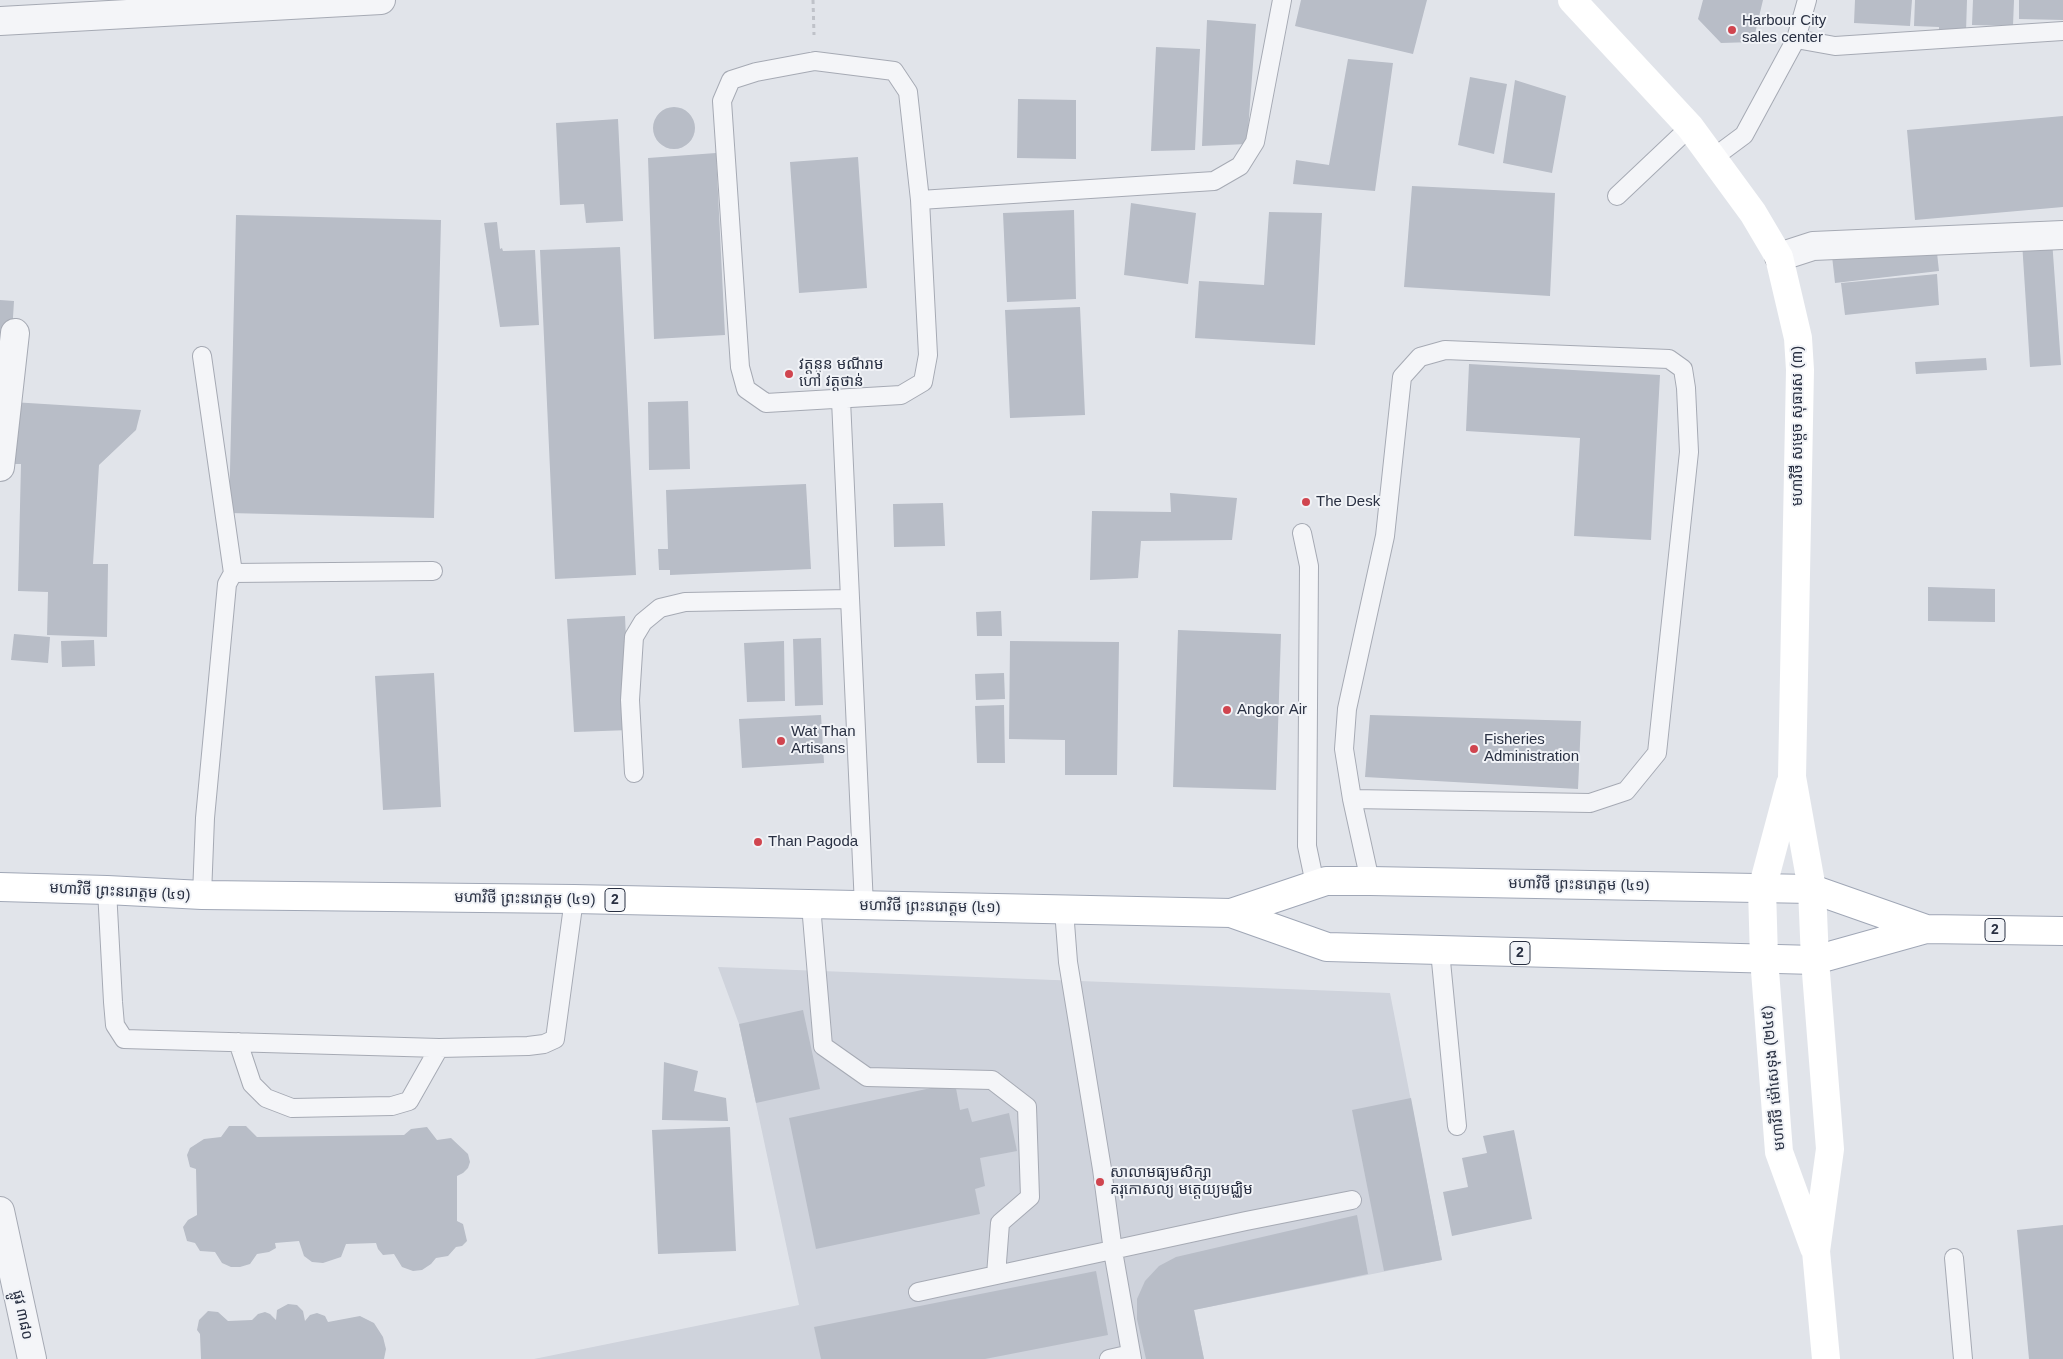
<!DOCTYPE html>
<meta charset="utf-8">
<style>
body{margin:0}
canvas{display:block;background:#e1e4ea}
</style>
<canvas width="2063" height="1359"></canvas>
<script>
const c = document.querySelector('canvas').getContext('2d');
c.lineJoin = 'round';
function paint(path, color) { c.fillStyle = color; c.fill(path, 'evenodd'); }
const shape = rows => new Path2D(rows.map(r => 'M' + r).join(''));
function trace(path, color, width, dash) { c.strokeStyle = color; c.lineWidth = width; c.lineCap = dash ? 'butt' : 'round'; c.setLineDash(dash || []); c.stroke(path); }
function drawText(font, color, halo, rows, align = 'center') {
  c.font = font + ' Arial,"Noto Sans Khmer",sans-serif'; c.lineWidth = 4; c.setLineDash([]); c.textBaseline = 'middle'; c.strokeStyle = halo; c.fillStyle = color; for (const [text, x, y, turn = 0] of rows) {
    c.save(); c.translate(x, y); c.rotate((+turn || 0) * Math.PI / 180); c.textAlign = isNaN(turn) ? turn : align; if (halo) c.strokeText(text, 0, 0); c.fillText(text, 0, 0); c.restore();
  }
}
paint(shape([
 [718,967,1390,993,1442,1260,1194,1310,1204,1359,534,1359,799,1305,739,1024]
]), '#cfd3dc');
paint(shape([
 [1301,0,1427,0,1413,54,1295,26],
 [1703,0,1763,0,1753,42,1721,43,1698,19],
 [1855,0,1912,0,1910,26,1854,23],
 [1915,0,1967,0,1966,32,1939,32,1939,27,1914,26],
 [1973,0,2014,0,2013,26,1972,25],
 [2019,0,2063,0,2063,20,2019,19],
 [1207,20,1256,24,1247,144,1202,146],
 [1156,47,1200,49,1195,150,1151,151],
 [1348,59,1393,63,1375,191,1293,184,1296,160,1329,165],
 [1470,77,1507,84,1494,154,1458,145],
 [1515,80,1566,96,1552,173,1503,163],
 [1018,99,1076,100,1076,159,1017,158],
 '653 128a21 21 0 1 1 42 0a21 21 0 1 1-42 0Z',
 [2063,116,2063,207,1915,220,1907,130],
 [618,119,623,221,586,223,584,204,560,205,556,123],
 [716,153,725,335,654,339,648,158],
 [858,157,867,288,799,293,790,162],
 [1412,186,1555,193,1550,296,1404,287],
 [1131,203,1196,213,1188,284,1124,275],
 [1074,210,1076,299,1007,302,1003,213],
 [1269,212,1322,213,1315,345,1195,338,1199,281,1264,285],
 [236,215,441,220,434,518,229,513],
 [497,222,500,249,502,248,503,251,535,250,539,325,500,327,484,223],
 [2052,240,2061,365,2030,367,2022,242],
 [1936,244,1939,271,1835,283,1832,256],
 [620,247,636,575,555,579,540,250],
 [1937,274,1939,305,1845,315,1841,283],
 [0,300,14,301,10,367,0,366],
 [1080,307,1085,415,1010,418,1005,310],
 [1986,358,1987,370,1916,374,1915,362],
 [1469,364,1660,375,1651,540,1574,536,1580,438,1466,431],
 [688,401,690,469,649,470,648,402],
 [12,402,141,410,136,430,99,465,93,564,108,564,107,637,47,635,48,592,18,591,21,464,10,464],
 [806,484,811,569,670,575,670,570,659,570,658,549,668,549,666,490],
 [1170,493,1237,498,1232,540,1141,541,1138,578,1090,580,1092,511,1171,512],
 [943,503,945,546,894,547,893,504],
 [1928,587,1995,589,1995,622,1928,621],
 [1001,611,1002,636,977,636,976,612],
 [625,616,630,730,574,732,567,619],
 [1178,630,1281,634,1276,790,1173,787],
 [14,634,50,637,48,663,11,660],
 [821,638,823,705,795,706,793,639],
 [94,640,95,666,62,667,61,641],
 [784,641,785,701,747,702,744,643],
 [1010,641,1119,642,1117,775,1065,775,1065,740,1009,739],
 [434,673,441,807,383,810,375,676],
 [1004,673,1005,699,976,700,975,674],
 [1004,705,1005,763,977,763,975,706],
 [821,715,824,763,742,768,739,719],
 [1370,715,1581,721,1578,789,1365,777],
 [803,1010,820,1089,756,1103,739,1024],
 [664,1062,698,1071,694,1091,726,1098,728,1121,662,1120],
 [955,1083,960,1110,968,1108,972,1122,1009,1113,1017,1151,980,1158,985,1186,975,1189,980,1214,816,1249,789,1118],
 [1411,1098,1442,1260,1384,1271,1352,1110],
 [229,1126,246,1126,257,1137,404,1135,411,1129,427,1127,437,1140,451,1138,468,1154,470,1162,468,1168,463,1173,457,1176,457,1221,463,1224,467,1241,462,1246,456,1247,448,1256,436,1258,431,1264,422,1270,413,1271,402,1267,394,1254,383,1255,378,1249,376,1243,346,1244,341,1257,323,1263,312,1262,304,1256,299,1241,275,1243,276,1248,269,1252,257,1254,250,1264,240,1267,231,1267,222,1263,215,1252,200,1251,195,1243,187,1241,183,1227,188,1220,197,1215,196,1169,190,1167,187,1155,190,1148,204,1139,221,1137],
 [730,1127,736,1251,658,1254,652,1130],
 [1514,1130,1532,1219,1452,1236,1443,1192,1468,1187,1462,1158,1487,1153,1483,1136],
 [1357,1215,1368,1274,1194,1310,1204,1359,1146,1359,1137,1319,1137,1299,1145,1281,1159,1266,1176,1257],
 [2063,1225,2063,1359,2029,1359,2017,1230],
 [1096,1271,1108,1335,985,1359,821,1359,814,1327],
 [288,1304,297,1305,303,1311,305,1321,310,1315,317,1313,325,1316,328,1322,360,1316,374,1323,383,1337,386,1349,384,1359,201,1359,200,1334,197,1330,199,1320,208,1311,218,1312,228,1321,252,1320,258,1314,265,1312,270,1314,276,1320,277,1310]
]), '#b8bdc7');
const service = shape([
 [1796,39,1835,46,2063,31],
 [815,61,894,71,908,92,920,200,928,355,923,382,901,395,766,403,746,389,740,367,722,101,731,80,756,72,815,61],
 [1713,158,1744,135,1796,39,1807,0],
 [1617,196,1690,127],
 [920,200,1214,181,1240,166,1255,142,1282,0],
 [202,356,233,573],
 [841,400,864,906],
 [1302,533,1309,566,1307,846,1315,884],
 [634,773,630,700,634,637,643,622,660,608,685,602,850,599],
 [1352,799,1590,803,1626,791,1657,753,1689,452,1686,388,1683,369,1669,359,1445,350,1420,357,1402,377,1385,536,1347,709,1344,749,1352,799,1370,881],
 [107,890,113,1002,115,1025,124,1039,439,1048,528,1046,544,1044,555,1039,574,899],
 [202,895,205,818,227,584,233,573,433,571],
 [811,905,823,1046,867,1077,992,1080,1027,1107,1030,1197,1000,1223,996,1275],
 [1064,910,1068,962,1102,1169,1113,1251,1132,1359],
 [1440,951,1457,1126],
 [238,1042,252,1084,266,1098,292,1108,392,1106,409,1101,439,1048],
 [1954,1258,1963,1359],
 [918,1292,1246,1221,1352,1200],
 [1109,1359,1131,1354]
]);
const minor = shape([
 [0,21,381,0],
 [1779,257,1813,246,2063,235],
 [0,467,15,333],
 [0,1211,32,1359]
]);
const primary = shape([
 [0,887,107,890,202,895,574,899,1231,913,1327,947,1815,960,1926,929,2063,931],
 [1231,913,1326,881,1370,881,1812,889,1926,929]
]);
trace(service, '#a6aab4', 20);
trace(minor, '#a6aab4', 30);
trace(primary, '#a0a7b6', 30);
trace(shape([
 [813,0,814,35]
]), '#bfc2c9', 3, [4, 4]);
trace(service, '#f4f5f8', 18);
trace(minor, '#f4f5f8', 28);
trace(shape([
 [1572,0,1690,127,1753,213,1779,257,1798,338,1800,370,1792,777,1812,889,1815,960,1830,1149,1816,1251,1826,1359],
 [1790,784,1762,889,1764,958,1779,1152,1814,1248]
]), '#fff', 28);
trace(primary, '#fff', 28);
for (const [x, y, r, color] of [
 [1732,30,5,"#d0454f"],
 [789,374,5,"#d0454f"],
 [1306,502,5,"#d0454f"],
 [1227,710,5,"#d0454f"],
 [781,741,5,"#d0454f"],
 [1474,749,5,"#d0454f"],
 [758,842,5,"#d0454f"],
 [1100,1182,5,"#d0454f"]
]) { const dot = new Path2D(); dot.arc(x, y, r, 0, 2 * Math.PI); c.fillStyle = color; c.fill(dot); trace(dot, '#f1f3f7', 2); }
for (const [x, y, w] of [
 [615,900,20],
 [1995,930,20],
 [1520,953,20]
]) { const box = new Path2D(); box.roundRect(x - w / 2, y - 11.5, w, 23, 4); c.fillStyle = '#f1f3f7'; c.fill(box); trace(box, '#293042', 1); }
drawText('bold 14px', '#293042', null, [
 ["2",615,900],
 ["2",1995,930],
 ["2",1520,953]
]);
drawText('15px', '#293042', '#f1f3f7', [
 ["Harbour City",1742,21],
 ["sales center",1742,38],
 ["វត្តនួន មណីរាម",799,365],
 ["ហៅ វត្តថាន់",799,382],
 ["The Desk",1316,502],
 ["Angkor Air",1237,710],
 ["Wat Than",791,732],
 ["Artisans",791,749],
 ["Fisheries",1484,740],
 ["Administration",1484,757],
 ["Than Pagoda",768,842],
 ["សាលាមធ្យមសិក្សា",1110,1173],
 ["គរុកោសល្យ មត្តេយ្យមជ្ឈិម",1110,1190]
], 'left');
drawText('15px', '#293042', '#f1f3f7', [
 ["មហាវិថី សម្តេច សុធារស (៣)",1798,426,-90],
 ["មហាវិថី ព្រះនរោត្តម (៤១)",1579,885,1],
 ["មហាវិថី ព្រះនរោត្តម (៤១)",120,892,3],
 ["មហាវិថី ព្រះនរោត្តម (៤១)",525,899,1],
 ["មហាវិថី ព្រះនរោត្តម (៤១)",930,907,1],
 ["មហាវិថី ម៉ៅសេទុង (២៤៥)",1774,1078,-95],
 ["ផ្លូវ ៣៨០",22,1315,78]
]);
</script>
